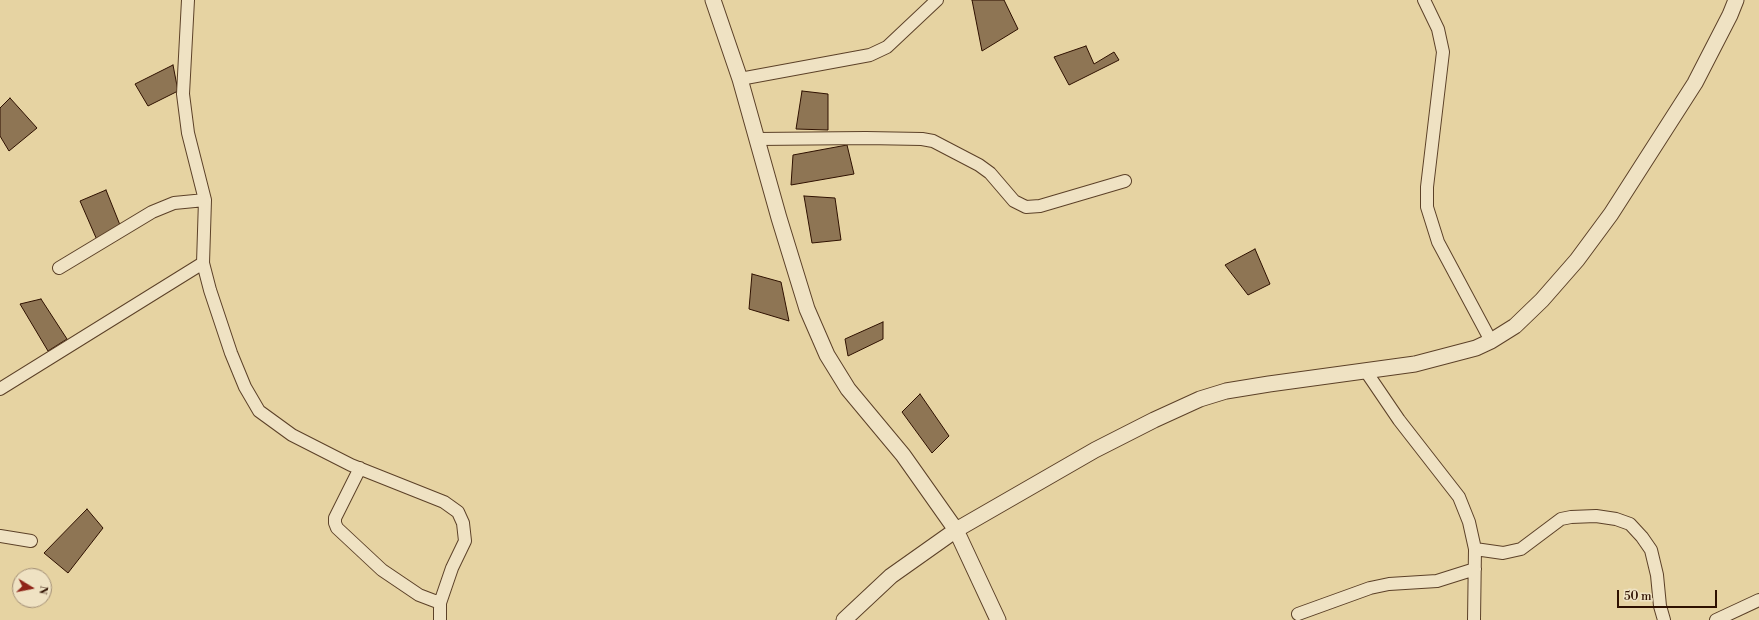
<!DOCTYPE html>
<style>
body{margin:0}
#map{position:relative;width:1759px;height:620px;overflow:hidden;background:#e6d3a2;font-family:"Libre Bodoni",serif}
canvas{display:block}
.north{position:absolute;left:12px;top:568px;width:40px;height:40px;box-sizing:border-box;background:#efe2c3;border:1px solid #a28e75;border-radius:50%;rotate:100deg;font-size:11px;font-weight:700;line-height:16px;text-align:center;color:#2e1000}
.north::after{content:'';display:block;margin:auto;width:14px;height:18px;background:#8f2418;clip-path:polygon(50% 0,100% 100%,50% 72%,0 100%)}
.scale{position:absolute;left:1617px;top:590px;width:100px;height:18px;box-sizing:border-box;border:2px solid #2e1000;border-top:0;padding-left:5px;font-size:12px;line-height:14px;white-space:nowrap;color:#2e1000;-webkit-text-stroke:3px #efe2c3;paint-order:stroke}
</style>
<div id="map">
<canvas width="1759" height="620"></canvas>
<div class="north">N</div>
<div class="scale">50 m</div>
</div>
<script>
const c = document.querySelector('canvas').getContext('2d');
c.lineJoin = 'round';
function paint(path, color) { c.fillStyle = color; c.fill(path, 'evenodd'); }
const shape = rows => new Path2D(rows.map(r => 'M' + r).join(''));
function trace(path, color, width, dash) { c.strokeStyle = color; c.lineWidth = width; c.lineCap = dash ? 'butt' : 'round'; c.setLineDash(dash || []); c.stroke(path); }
const building = shape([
 [972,0,1004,0,1018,29,982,51,972,0],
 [1086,46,1094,64,1114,52,1119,60,1069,85,1054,57,1086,46],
 [173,65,178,91,148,106,135,84,173,65],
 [802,91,828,94,828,130,796,129,802,91],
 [10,98,37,128,9,151,0,136,0,108,10,98],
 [847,145,854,174,791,185,793,155,847,145],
 [106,190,120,225,97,240,80,201,106,190],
 [804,196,835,198,841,240,812,243,804,196],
 [1255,249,1270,284,1248,295,1225,265,1255,249],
 [752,274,781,282,789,321,749,309,752,274],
 [41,299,67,339,48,351,20,304,41,299],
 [883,322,883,339,848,356,845,339,883,322],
 [920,394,949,436,932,453,902,412,920,394],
 [87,509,103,528,68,573,44,553,87,509]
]);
paint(building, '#8e7554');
trace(building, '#2e1000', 1);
const minor = shape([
 [188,0,183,94,188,133,205,200,203,263,210,290,231,353,245,387,259,411,292,435,351,465,444,502,458,512,463,523,465,541,452,568,440,603,440,620],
 [1424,0,1438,29,1443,52,1427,187,1427,207,1438,242,1491,341],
 [740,79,870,55,887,47,937,0],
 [757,139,866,138,922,139,933,141,979,165,990,173,1014,201,1026,207,1040,206,1125,181],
 [59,268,152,212,174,203,205,200],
 [1365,370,1399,420,1459,497,1469,522,1475,549,1474,620],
 [0,389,203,263],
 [360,468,335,518,335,523,337,528,382,570,419,595,440,603],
 [0,536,31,541],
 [1475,549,1503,553,1521,549,1561,519,1571,517,1596,516,1616,519,1630,524,1642,537,1651,550,1657,575,1660,606,1664,620],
 [1298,614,1370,588,1389,584,1437,581,1475,569],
 [1716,620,1759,600]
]);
const tertiary = shape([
 [713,0,740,79,779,218,807,309,827,355,848,389,903,455,956,530,998,620],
 [844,620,891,576,956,530,1095,450,1154,420,1200,399,1226,391,1269,384,1415,364,1476,348,1491,341,1515,326,1542,300,1577,260,1611,214,1695,83,1730,15,1736,0]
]);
trace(minor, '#5c4128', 14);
trace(tertiary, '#5c4128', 17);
trace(minor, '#efe2c3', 12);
trace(tertiary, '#efe2c3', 15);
</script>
